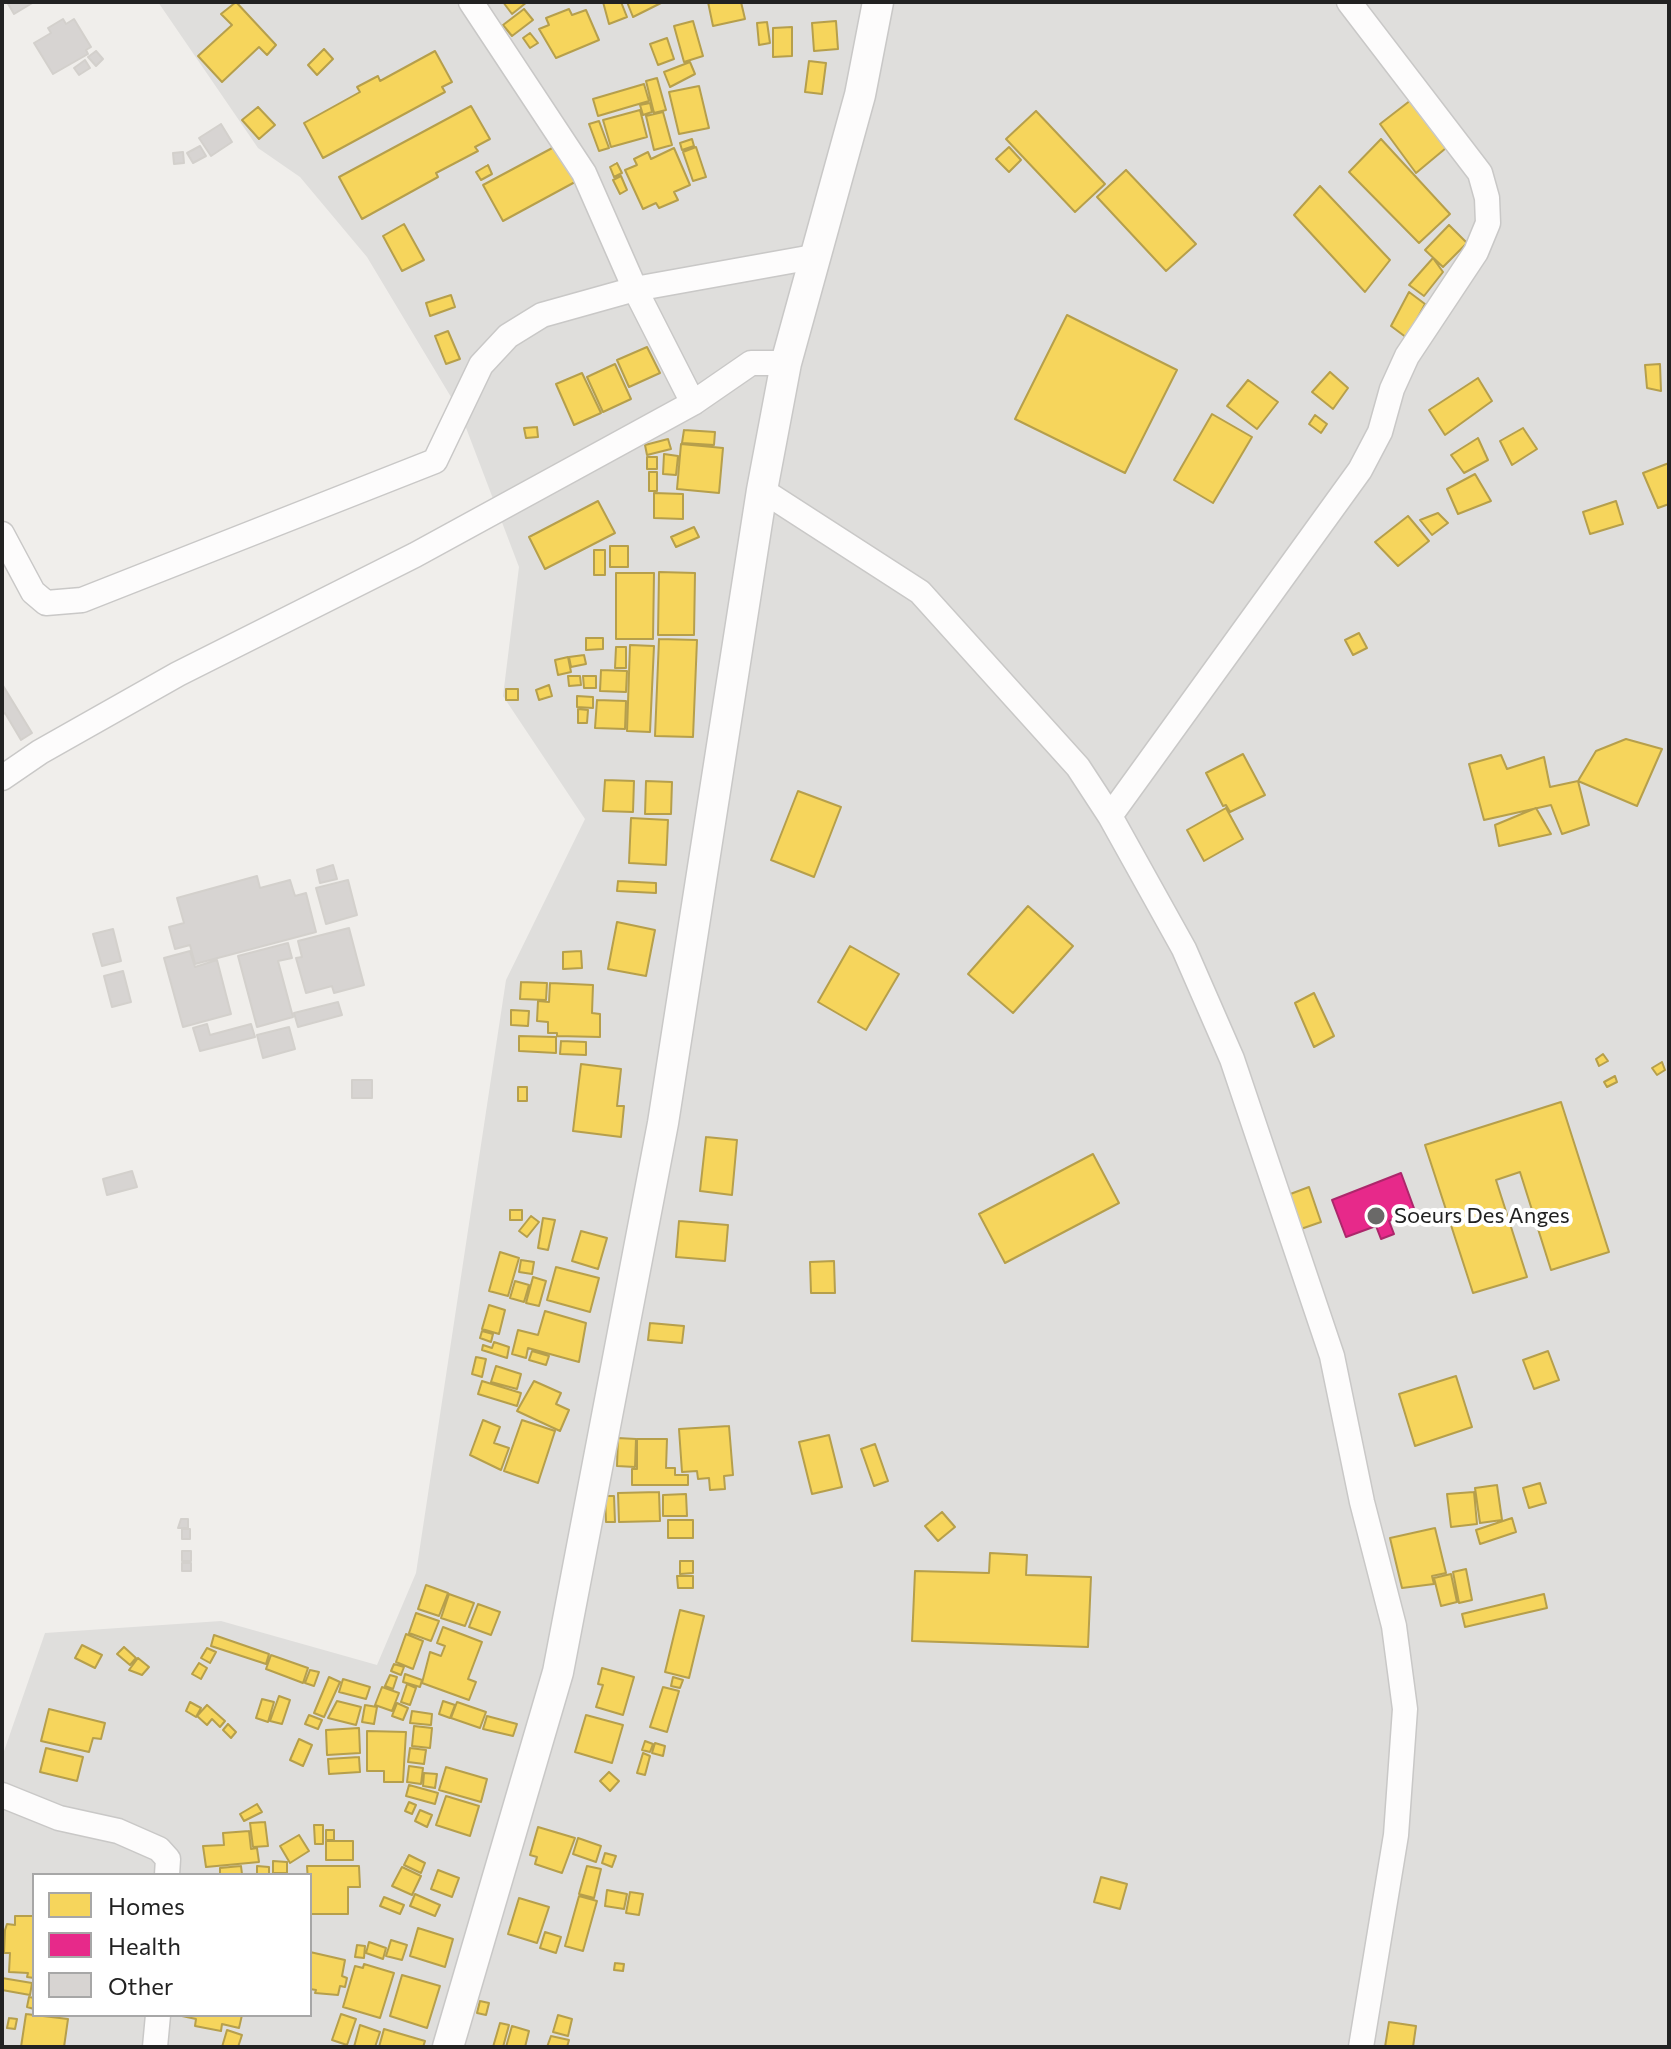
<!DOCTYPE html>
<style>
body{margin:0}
#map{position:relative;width:1671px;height:2049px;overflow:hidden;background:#f0eeeb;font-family:Commissioner,sans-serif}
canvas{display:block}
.frame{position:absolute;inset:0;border:4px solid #222;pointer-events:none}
.legend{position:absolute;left:32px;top:1873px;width:280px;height:144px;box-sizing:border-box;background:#fff;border:2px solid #a7a7a7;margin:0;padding:10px 14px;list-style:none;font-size:24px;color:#222}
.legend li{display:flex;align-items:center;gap:16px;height:40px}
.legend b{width:40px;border:2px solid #a7a7a7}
</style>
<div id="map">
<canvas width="1671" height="2049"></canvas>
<div class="frame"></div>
<ul class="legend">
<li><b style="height:22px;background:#f6d55c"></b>Homes</li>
<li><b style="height:22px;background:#e7298a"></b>Health</li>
<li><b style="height:22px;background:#d7d4d2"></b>Other</li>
</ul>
</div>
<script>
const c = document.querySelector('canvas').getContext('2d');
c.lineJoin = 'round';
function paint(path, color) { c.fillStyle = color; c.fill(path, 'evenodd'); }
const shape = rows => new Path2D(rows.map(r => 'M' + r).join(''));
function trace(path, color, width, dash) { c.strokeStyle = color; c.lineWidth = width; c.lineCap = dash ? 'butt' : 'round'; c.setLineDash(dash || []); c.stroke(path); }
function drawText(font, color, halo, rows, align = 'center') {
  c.font = font + ' Commissioner,sans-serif'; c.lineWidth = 8; c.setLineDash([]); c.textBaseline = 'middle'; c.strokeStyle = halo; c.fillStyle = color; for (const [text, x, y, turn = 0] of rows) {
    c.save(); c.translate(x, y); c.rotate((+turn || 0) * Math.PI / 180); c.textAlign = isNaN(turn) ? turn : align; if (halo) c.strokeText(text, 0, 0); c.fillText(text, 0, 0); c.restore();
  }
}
paint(shape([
 [158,2,1669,2,1669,2047,2,2047,2,1757,45,1633,221,1621,377,1665,416,1573,506,980,585,819,503,696,519,567,460,412,367,257,300,177,258,148],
 [34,1875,310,1875,310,2015,34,2015]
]), '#dfdedc');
const homes = shape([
 [236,2,276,45,267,55,259,47,222,82,198,56,232,25,221,14,236,2],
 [503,2,527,2,512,14,503,2],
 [603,2,621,2,627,17,609,24,603,2],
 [627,2,663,2,633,17,627,2],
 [708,2,741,2,745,19,713,26,708,2],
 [524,9,533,20,512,36,503,25,524,9],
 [569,9,572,15,586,10,599,40,556,58,539,29,549,25,546,18,569,9],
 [693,21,703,56,684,62,674,26,693,21],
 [836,21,838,49,814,51,812,23,836,21],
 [767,22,770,43,759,45,757,23,767,22],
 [792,27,792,56,773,57,773,28,792,27],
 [530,33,538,43,530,48,523,38,530,33],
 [667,38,674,59,658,65,650,44,667,38],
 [324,49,333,59,317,75,308,65,324,49],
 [435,51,452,82,442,87,445,92,323,158,304,123,360,92,357,87,378,76,380,81,435,51],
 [809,61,826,63,822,94,805,92,809,61],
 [690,62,695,74,670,87,664,72,690,62],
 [657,78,666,110,654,113,646,81,657,78],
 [644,84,649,101,598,116,593,99,644,84],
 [699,86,709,128,679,134,669,92,699,86],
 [1411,100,1446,148,1416,173,1380,124,1411,100],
 [650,103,652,112,643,115,640,105,650,103],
 [471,106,490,139,475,147,478,151,436,173,438,177,362,219,339,177,471,106],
 [258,107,275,125,259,139,242,120,258,107],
 [640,110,647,137,611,147,603,120,640,110],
 [1036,111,1105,184,1075,212,1006,139,1036,111],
 [663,112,672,145,654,150,646,116,663,112],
 [599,121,609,148,599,151,589,124,599,121],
 [692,139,694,146,682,150,680,143,692,139],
 [1381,139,1450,214,1419,243,1349,172,1381,139],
 [556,146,575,182,503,221,483,185,556,146],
 [696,147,706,177,693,181,683,152,696,147],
 [1009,147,1021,160,1009,172,996,159,1009,147],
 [674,148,690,185,674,192,678,200,659,208,656,203,643,209,625,170,637,165,634,159,648,152,651,159,674,148],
 [617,163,622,173,614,177,610,167,617,163],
 [488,165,492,174,481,180,476,172,488,165],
 [1126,170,1196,244,1166,271,1097,197,1126,170],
 [621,176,627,190,620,194,613,180,621,176],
 [1320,186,1390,260,1365,292,1294,215,1320,186],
 [404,224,424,260,402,271,383,236,404,224],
 [1449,225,1467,243,1443,267,1425,250,1449,225],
 [1433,258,1443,272,1424,296,1409,285,1433,258],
 [1409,292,1425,304,1407,338,1391,326,1409,292],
 [451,295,455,307,430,316,426,303,451,295],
 [1067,315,1177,370,1125,473,1015,419,1067,315],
 [448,331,460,359,446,364,435,336,448,331],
 [647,347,660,373,629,387,617,360,647,347],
 [615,364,631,399,603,412,587,377,615,364],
 [1660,364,1661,391,1647,388,1645,365,1660,364],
 [1330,372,1348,388,1333,409,1312,392,1330,372],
 [582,373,601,413,574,425,556,384,582,373],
 [1478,378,1492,401,1445,435,1429,410,1478,378],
 [1248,380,1278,402,1257,429,1227,406,1248,380],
 [1212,414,1252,437,1213,503,1174,480,1212,414],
 [1315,415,1327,424,1321,433,1309,424,1315,415],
 [537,427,538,437,526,438,524,428,537,427],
 [1523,428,1537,449,1512,465,1500,441,1523,428],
 [684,430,715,432,714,445,682,443,684,430],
 [1478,438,1488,460,1464,473,1451,455,1478,438],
 [668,439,671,449,647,455,645,445,668,439],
 [681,444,723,448,719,493,677,489,681,444],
 [664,454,678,456,676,475,663,474,664,454],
 [647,457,657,457,657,469,647,469,647,457],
 [1669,463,1669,504,1658,508,1643,473,1669,463],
 [649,472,657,472,657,491,649,491,649,472],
 [1475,474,1491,501,1458,514,1447,489,1475,474],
 [654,493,683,494,683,519,654,518,654,493],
 [598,501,615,533,545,569,529,537,598,501],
 [1616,501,1623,524,1590,534,1583,512,1616,501],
 [1438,513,1448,523,1432,535,1420,520,1438,513],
 [1408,516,1429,541,1398,566,1375,542,1408,516],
 [694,527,699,537,676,547,671,537,694,527],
 [610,546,628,546,628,567,610,567,610,546],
 [594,550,605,550,605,575,594,575,594,550],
 [659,572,695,573,694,635,658,635,659,572],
 [616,573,654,573,653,639,616,639,616,573],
 [1359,633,1367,648,1353,655,1345,640,1359,633],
 [586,638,603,638,603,649,586,650,586,638],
 [659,639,697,640,693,737,655,736,659,639],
 [630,645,654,646,650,732,627,731,630,645],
 [616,647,626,647,626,668,615,668,616,647],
 [584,655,586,664,571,667,569,657,584,655],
 [568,657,571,672,558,675,555,660,568,657],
 [601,670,627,671,626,692,600,691,601,670],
 [568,676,580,676,581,685,569,686,568,676],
 [583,676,596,676,596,688,584,688,583,676],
 [549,685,552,696,539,700,536,690,549,685],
 [506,689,518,689,518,700,506,700,506,689],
 [577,696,593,697,593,708,577,707,577,696],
 [597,700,626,701,625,729,595,728,597,700],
 [578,709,588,710,587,723,578,723,578,709],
 [1626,739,1662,749,1637,806,1578,781,1596,751,1626,739],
 [1243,754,1265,795,1230,812,1226,805,1223,806,1206,773,1243,754],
 [1501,755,1507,769,1544,757,1550,787,1578,781,1589,825,1562,834,1551,805,1484,820,1469,764,1501,755],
 [605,780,634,781,633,812,603,811,605,780],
 [646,781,672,782,671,814,645,814,646,781],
 [798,791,841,807,814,877,771,860,798,791],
 [1226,808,1243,839,1204,861,1187,830,1226,808],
 [1536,808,1551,834,1499,846,1495,825,1536,808],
 [631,818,668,820,666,865,629,863,631,818],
 [618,881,656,883,656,893,617,891,618,881],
 [1028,906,1073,946,1013,1013,968,974,1028,906],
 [617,922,655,930,646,976,608,969,617,922],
 [850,946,899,974,866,1030,818,1002,850,946],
 [581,951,582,968,563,969,563,952,581,951],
 [521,982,547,983,546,1000,520,999,521,982],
 [550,983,593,985,592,1013,600,1014,600,1037,557,1036,557,1033,548,1033,548,1022,537,1021,538,1001,549,1002,550,983],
 [1314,993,1334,1036,1314,1047,1295,1003,1314,993],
 [511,1010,529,1011,528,1026,511,1025,511,1010],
 [519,1036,556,1037,556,1053,519,1051,519,1036],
 [561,1041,586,1042,586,1055,560,1054,561,1041],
 [1603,1054,1608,1061,1599,1066,1596,1059,1603,1054],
 [1662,1062,1665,1070,1657,1075,1652,1068,1662,1062],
 [581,1064,621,1069,617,1106,624,1106,621,1137,573,1131,581,1064],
 [1615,1076,1617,1082,1607,1087,1604,1082,1615,1076],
 [518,1087,527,1087,527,1101,518,1101,518,1087],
 [1561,1102,1609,1252,1551,1270,1520,1172,1496,1180,1527,1277,1473,1293,1425,1145,1561,1102],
 [706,1137,737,1140,732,1195,700,1191,706,1137],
 [1093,1154,1119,1203,1005,1263,979,1214,1093,1154],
 [1309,1187,1321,1222,1298,1230,1285,1196,1309,1187],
 [510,1210,522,1210,522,1220,510,1220,510,1210],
 [531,1216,539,1222,527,1237,519,1231,531,1216],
 [543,1218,555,1220,548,1250,538,1248,543,1218],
 [679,1221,728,1225,725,1261,676,1257,679,1221],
 [581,1231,607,1238,598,1269,572,1261,581,1231],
 [500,1252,519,1258,508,1296,489,1291,500,1252],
 [521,1260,534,1262,532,1274,519,1272,521,1260],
 [834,1261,835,1293,811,1293,810,1262,834,1261],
 [556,1267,599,1278,590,1312,547,1300,556,1267],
 [533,1277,546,1281,539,1306,526,1303,533,1277],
 [515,1281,529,1285,524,1302,510,1298,515,1281],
 [489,1305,505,1310,499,1334,482,1329,489,1305],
 [545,1311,586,1323,579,1362,528,1348,526,1358,512,1354,518,1330,538,1335,545,1311],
 [650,1323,684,1326,682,1343,648,1340,650,1323],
 [482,1331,493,1334,491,1342,480,1338,482,1331],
 [494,1342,509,1347,507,1358,482,1350,483,1345,492,1348,494,1342],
 [532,1351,549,1356,546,1365,529,1360,532,1351],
 [1548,1351,1559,1380,1534,1389,1523,1360,1548,1351],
 [476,1357,486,1359,482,1377,472,1374,476,1357],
 [496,1366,521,1374,517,1389,491,1382,496,1366],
 [1456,1376,1472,1427,1415,1446,1399,1394,1456,1376],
 [482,1381,521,1393,517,1406,478,1394,482,1381],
 [534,1381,561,1393,556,1404,569,1410,560,1431,517,1411,534,1381],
 [483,1420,500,1427,494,1443,509,1448,501,1470,470,1455,483,1420],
 [522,1420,555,1431,538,1483,504,1471,522,1420],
 [729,1426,733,1475,724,1476,725,1489,710,1490,709,1478,698,1479,697,1471,682,1472,679,1429,729,1426],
 [829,1435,842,1487,812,1494,799,1442,829,1435],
 [618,1438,636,1439,635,1467,617,1466,618,1438],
 [637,1439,667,1439,666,1468,675,1468,675,1475,688,1475,688,1485,632,1485,632,1469,637,1469,637,1439],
 [875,1444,888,1481,874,1486,861,1449,875,1444],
 [1540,1483,1546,1503,1529,1508,1523,1488,1540,1483],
 [1497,1485,1502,1520,1480,1523,1475,1488,1497,1485],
 [659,1492,660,1521,619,1522,618,1493,659,1492],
 [1474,1492,1477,1524,1451,1527,1447,1494,1474,1492],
 [686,1494,687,1516,663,1516,663,1495,686,1494],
 [605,1496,614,1496,615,1522,606,1522,605,1496],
 [942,1512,955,1527,938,1541,925,1526,942,1512],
 [1512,1518,1516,1532,1480,1544,1476,1530,1512,1518],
 [668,1520,693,1520,693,1538,668,1538,668,1520],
 [1435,1528,1446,1573,1432,1576,1434,1584,1402,1588,1390,1538,1435,1528],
 [990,1553,1027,1555,1026,1575,1091,1577,1088,1647,912,1641,915,1571,989,1573,990,1553],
 [680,1561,693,1561,693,1573,680,1574,680,1561],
 [1466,1569,1472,1600,1459,1603,1453,1572,1466,1569],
 [1451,1574,1457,1602,1441,1606,1434,1578,1451,1574],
 [677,1576,693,1576,693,1588,678,1588,677,1576],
 [426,1585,448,1593,439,1616,418,1609,426,1585],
 [449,1594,474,1603,465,1626,441,1618,449,1594],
 [1544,1594,1547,1608,1465,1627,1462,1614,1544,1594],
 [478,1604,500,1612,491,1635,469,1627,478,1604],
 [680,1610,704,1616,689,1678,665,1672,680,1610],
 [416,1613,439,1621,431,1641,409,1633,416,1613],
 [443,1627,482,1642,468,1679,476,1682,469,1700,422,1683,430,1652,441,1656,445,1646,437,1643,443,1627],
 [406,1634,423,1641,413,1669,396,1662,406,1634],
 [214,1635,269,1654,266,1664,211,1646,214,1635],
 [82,1645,102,1655,95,1668,75,1658,82,1645],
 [124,1647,136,1658,130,1665,117,1654,124,1647],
 [207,1648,216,1652,210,1663,201,1658,207,1648],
 [271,1655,308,1668,303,1683,266,1669,271,1655],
 [138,1658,149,1667,142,1675,129,1670,138,1658],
 [199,1663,207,1668,201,1679,192,1674,199,1663],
 [394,1664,404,1667,401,1675,391,1671,394,1664],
 [602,1668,634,1677,623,1715,596,1707,603,1685,598,1684,602,1668],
 [310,1670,319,1672,314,1686,305,1683,310,1670],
 [405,1674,422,1680,420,1687,403,1682,405,1674],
 [390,1675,397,1677,393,1689,385,1686,390,1675],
 [329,1677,340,1682,324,1717,314,1713,329,1677],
 [673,1677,683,1680,680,1688,671,1686,673,1677],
 [343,1679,370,1687,366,1699,339,1692,343,1679],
 [407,1684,416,1688,410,1705,401,1702,407,1684],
 [382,1687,399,1693,392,1711,375,1705,382,1687],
 [663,1687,679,1691,667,1732,650,1727,663,1687],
 [279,1696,290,1700,282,1724,270,1721,279,1696],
 [262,1699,274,1702,268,1722,256,1718,262,1699],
 [337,1701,361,1707,356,1725,328,1718,337,1701],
 [443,1701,455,1705,450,1718,439,1714,443,1701],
 [190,1702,201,1708,196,1717,186,1711,190,1702],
 [457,1702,486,1712,480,1728,451,1718,457,1702],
 [397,1703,408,1708,403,1720,392,1716,397,1703],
 [207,1705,225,1721,220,1727,212,1719,207,1725,197,1716,207,1705],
 [365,1705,377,1707,374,1724,362,1722,365,1705],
 [49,1709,105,1723,101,1739,93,1738,89,1752,41,1741,49,1709],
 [412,1711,432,1714,431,1725,410,1723,412,1711],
 [309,1715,322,1720,318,1729,305,1724,309,1715],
 [586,1715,623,1725,612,1763,575,1752,586,1715],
 [487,1716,517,1724,513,1736,483,1729,487,1716],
 [228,1724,236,1732,231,1738,223,1730,228,1724],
 [414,1726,432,1728,430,1748,412,1746,414,1726],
 [359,1728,360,1753,327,1755,326,1730,359,1728],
 [367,1731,406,1732,403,1782,384,1782,384,1771,367,1771,367,1731],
 [299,1739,312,1745,303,1766,290,1760,299,1739],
 [645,1741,653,1744,650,1752,642,1750,645,1741],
 [655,1743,665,1746,663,1756,652,1753,655,1743],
 [46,1748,83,1757,77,1781,40,1772,46,1748],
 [410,1748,426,1750,424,1764,408,1762,410,1748],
 [643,1753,650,1756,645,1775,637,1773,643,1753],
 [359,1757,360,1772,329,1774,328,1759,359,1757],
 [409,1766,423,1768,421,1784,407,1782,409,1766],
 [446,1767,487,1779,481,1802,439,1790,446,1767],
 [609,1772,619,1781,610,1791,600,1781,609,1772],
 [424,1773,437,1774,435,1788,423,1786,424,1773],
 [409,1785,438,1793,435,1804,406,1796,409,1785],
 [446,1796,479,1806,470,1836,436,1825,446,1796],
 [409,1802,416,1805,412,1814,405,1811,409,1802],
 [257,1804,262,1812,244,1821,240,1814,257,1804],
 [420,1810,432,1815,427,1827,415,1821,420,1810],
 [265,1822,268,1846,253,1847,250,1823,265,1822],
 [314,1825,323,1825,323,1844,315,1844,314,1825],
 [538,1827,575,1838,562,1873,535,1864,537,1857,530,1855,538,1827],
 [326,1830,334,1830,334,1840,326,1840,326,1830],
 [249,1831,251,1849,257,1848,259,1862,206,1867,203,1846,224,1845,223,1833,249,1831],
 [299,1835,309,1851,290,1863,280,1846,299,1835],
 [578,1838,601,1846,596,1862,573,1854,578,1838],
 [326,1841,353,1841,353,1860,326,1860,326,1841],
 [605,1853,616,1856,612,1867,602,1863,605,1853],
 [409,1855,425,1863,421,1873,404,1865,409,1855],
 [273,1861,287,1862,287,1873,273,1873,273,1861],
 [241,1866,242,1874,220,1875,220,1868,241,1866],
 [257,1866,269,1867,269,1875,257,1875,257,1866],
 [307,1866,359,1866,360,1887,348,1887,348,1914,310,1914,307,1866],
 [587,1866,601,1869,594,1898,579,1894,587,1866],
 [402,1867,421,1876,412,1895,392,1886,402,1867],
 [438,1870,459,1878,452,1897,431,1889,438,1870],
 [1101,1877,1127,1884,1120,1909,1094,1902,1101,1877],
 [607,1890,627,1894,624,1909,605,1906,607,1890],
 [630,1892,643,1894,639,1915,626,1913,630,1892],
 [415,1894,440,1905,435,1916,410,1906,415,1894],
 [579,1896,597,1901,583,1951,565,1946,579,1896],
 [384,1897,404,1905,400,1914,380,1906,384,1897],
 [519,1898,549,1907,537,1943,508,1934,519,1898],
 [15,1916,34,1916,34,1978,27,1977,28,1973,9,1972,10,1953,4,1953,5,1930,7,1924,15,1925,15,1916],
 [418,1928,453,1939,445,1967,410,1956,418,1928],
 [545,1932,561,1937,556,1953,540,1948,545,1932],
 [391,1940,407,1945,402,1960,386,1956,391,1940],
 [369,1942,386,1948,383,1959,366,1953,369,1942],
 [357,1945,365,1946,364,1958,355,1957,357,1945],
 [310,1952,345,1960,342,1976,347,1978,345,1987,340,1986,338,1995,315,1993,316,1990,310,1989,310,1952],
 [615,1963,624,1964,623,1971,614,1970,615,1963],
 [364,1964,394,1973,380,2018,343,2007,355,1966,363,1968,364,1964],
 [402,1975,440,1986,427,2028,390,2016,402,1975],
 [2,1978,32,1983,30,1995,2,1990,2,1978],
 [29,1997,34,1998,34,2009,27,2007,29,1997],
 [480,2001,489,2003,486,2015,477,2013,480,2001],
 [26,2014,68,2019,64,2047,21,2047,26,2014],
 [341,2014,356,2019,347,2045,332,2040,341,2014],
 [242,2015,239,2028,222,2024,221,2031,195,2026,196,2019,182,2016,242,2015],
 [558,2015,572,2019,568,2036,553,2032,558,2015],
 [9,2018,17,2019,15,2029,7,2028,9,2018],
 [1389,2022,1416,2026,1413,2047,1385,2047,1389,2022],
 [500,2023,509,2025,503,2047,493,2047,500,2023],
 [360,2025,380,2032,375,2047,354,2047,360,2025],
 [512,2026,529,2031,525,2047,506,2047,512,2026],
 [384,2029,425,2041,423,2047,379,2047,384,2029],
 [227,2030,242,2035,238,2047,222,2047,227,2030],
 [551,2036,569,2040,567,2047,547,2047,551,2036]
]);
paint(homes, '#f6d55c');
trace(homes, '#b69f4b', 2);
const health = shape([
 [1401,1173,1415,1211,1389,1221,1394,1234,1381,1239,1376,1226,1346,1237,1332,1200,1401,1173]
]);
paint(health, '#e7298a');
trace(health, '#ac276b', 2);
const building = shape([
 [7,2,34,2,14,14,7,2],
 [63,19,66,24,74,19,91,47,86,50,88,54,53,74,34,43,51,33,48,28,63,19],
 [96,51,103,59,96,66,88,57,96,51],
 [85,60,90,68,79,75,74,68,85,60],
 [221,124,232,142,211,156,199,138,221,124],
 [200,146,206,156,193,163,187,153,200,146],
 [183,152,184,163,174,164,173,153,183,152],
 [2,684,32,733,21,740,5,713,2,715,2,684],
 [333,865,337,879,320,883,317,870,333,865],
 [257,876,260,888,290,880,295,896,306,893,316,932,195,964,190,945,175,949,169,927,184,923,177,898,257,876],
 [348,880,357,915,326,924,316,888,348,880],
 [349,928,364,985,334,993,332,986,306,993,296,958,302,957,298,941,349,928],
 [113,929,121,961,102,966,93,934,113,929],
 [288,943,292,958,278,961,293,1017,257,1027,238,956,288,943],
 [190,951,195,967,217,960,231,1014,183,1027,164,958,190,951],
 [123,971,131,1002,112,1007,104,976,123,971],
 [338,1002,342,1015,298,1027,294,1013,338,1002],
 [207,1024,210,1035,251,1024,255,1037,200,1051,193,1028,207,1024],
 [289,1027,295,1049,263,1058,257,1035,289,1027],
 [352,1080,372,1080,372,1098,352,1098,352,1080],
 [132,1171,137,1187,107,1195,103,1179,132,1171],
 [181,1519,188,1519,188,1528,178,1528,181,1519],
 [182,1529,190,1529,190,1539,182,1539,182,1529],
 [182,1551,191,1551,191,1561,182,1561,182,1551],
 [182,1563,191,1563,191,1571,182,1571,182,1563]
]);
paint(building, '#d7d4d2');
trace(building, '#d3d0cc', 2);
const minor = shape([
 [471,2,584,173,635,289,693,403],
 [762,490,920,592,1078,767,1110,816,1184,949,1232,1059,1332,1356,1362,1502,1394,1626,1405,1709,1396,1835,1361,2047],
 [2,534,33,592,46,603,82,600,435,461,481,365,508,336,542,315,635,289,813,257],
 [2,778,40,752,178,674,415,555,693,403,751,363,786,363],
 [1110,816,1360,470,1380,432,1392,389,1407,356,1476,252,1488,223,1487,198,1480,173,1349,2],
 [2,1795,59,1818,118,1831,159,1849,168,1859,167,1875],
 [155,2047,158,2015]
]);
const tertiary = shape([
 [448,2047,558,1672,663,1123,762,490,786,363,860,95,878,2]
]);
trace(minor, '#c9c8c7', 27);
trace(tertiary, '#c9c8c7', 33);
trace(minor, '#fdfcfc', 24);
trace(tertiary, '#fdfcfc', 30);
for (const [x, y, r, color] of [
 [1376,1216,10,"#6a6968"]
]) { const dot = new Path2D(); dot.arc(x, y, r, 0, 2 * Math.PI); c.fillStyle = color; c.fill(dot); trace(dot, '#fff', 3); }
drawText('22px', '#222', '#fff', [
 ["Soeurs Des Anges",1394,1216]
], 'left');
</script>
